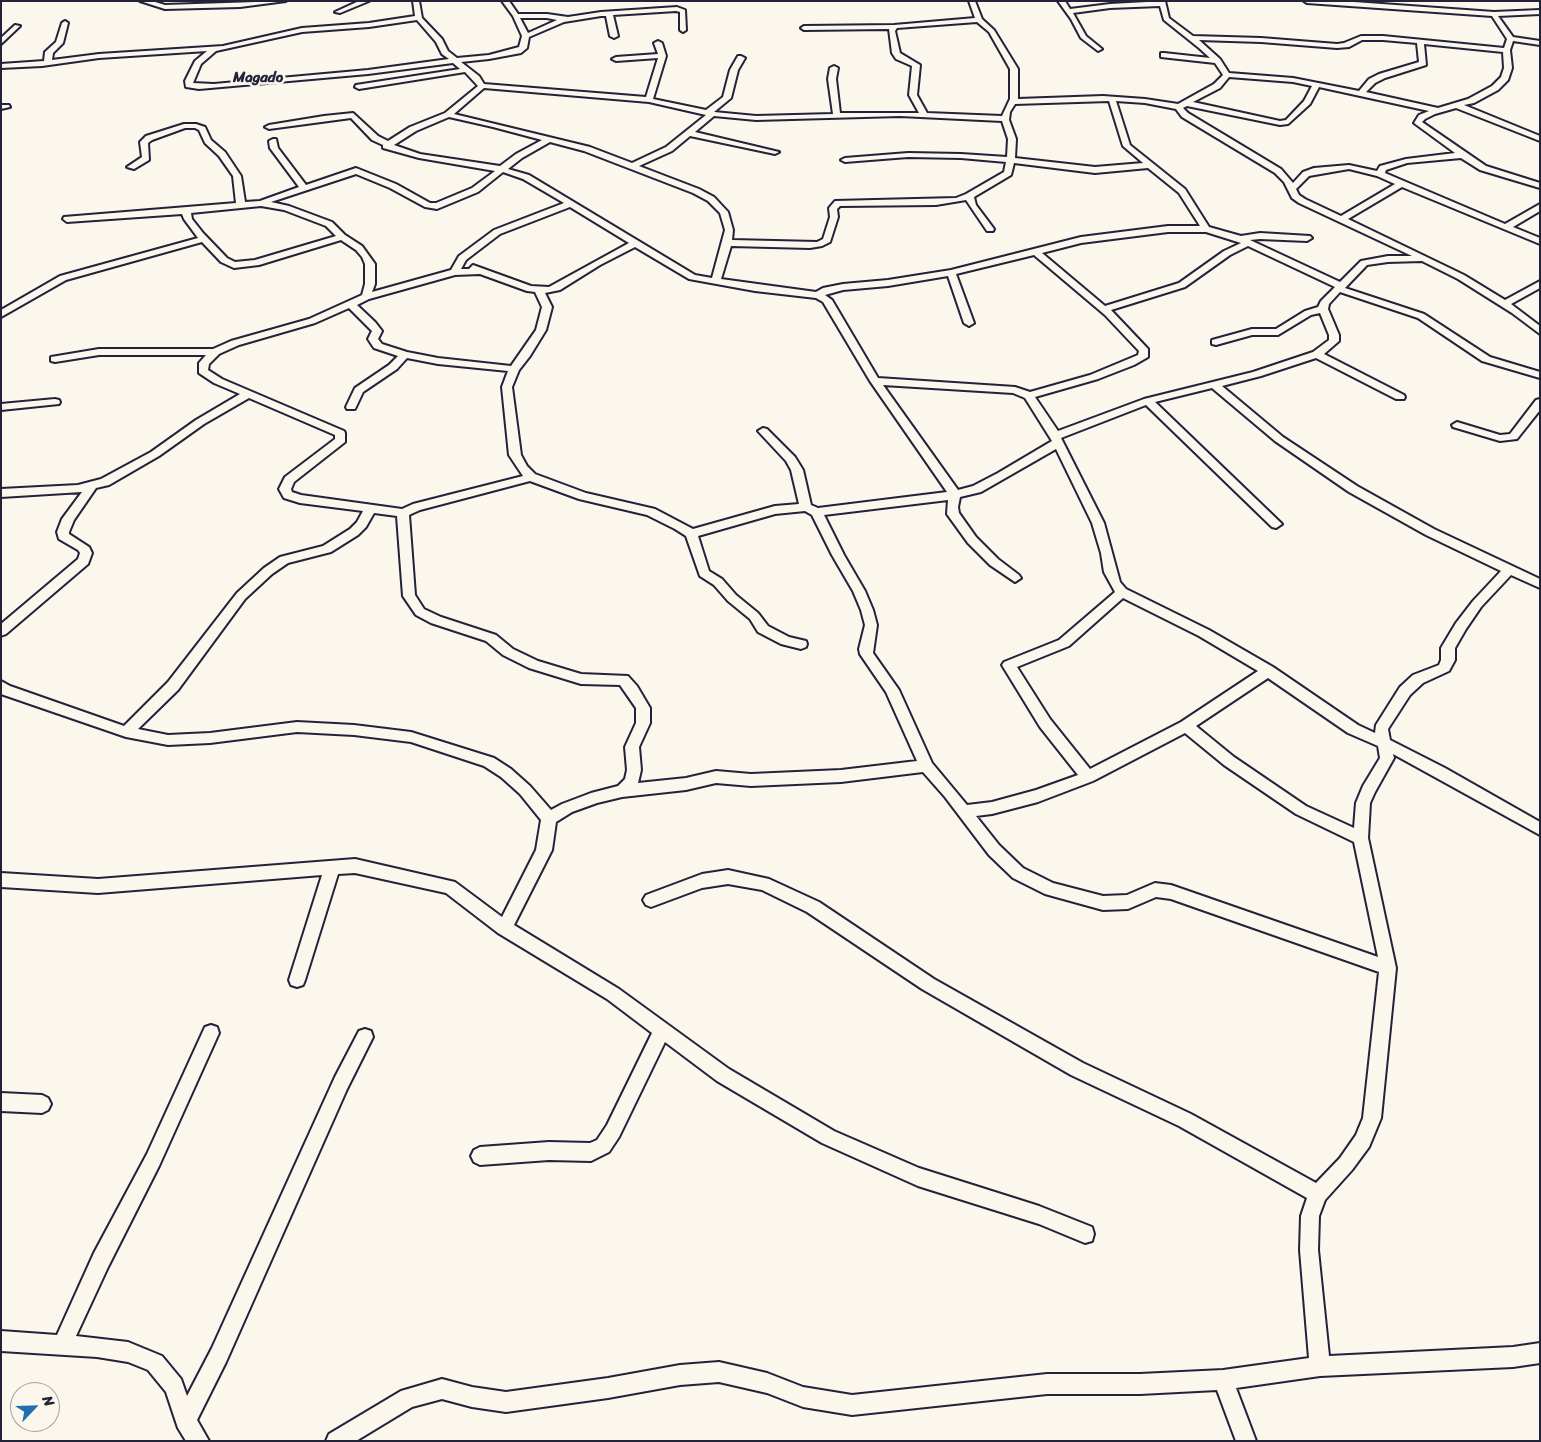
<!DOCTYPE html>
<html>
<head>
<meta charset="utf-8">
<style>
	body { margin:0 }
	#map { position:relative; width:1541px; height:1442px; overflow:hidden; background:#fbf7ec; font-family:Sriracha,sans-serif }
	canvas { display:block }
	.frame { position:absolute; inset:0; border:2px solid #22223b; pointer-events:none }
	.north { position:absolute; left:10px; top:1382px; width:50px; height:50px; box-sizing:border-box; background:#fbf7ec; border:1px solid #a4a2a5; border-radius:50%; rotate:66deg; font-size:14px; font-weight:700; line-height:20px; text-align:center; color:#22223b }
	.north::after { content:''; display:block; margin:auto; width:18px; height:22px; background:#1f6fb2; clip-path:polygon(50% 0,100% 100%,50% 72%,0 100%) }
</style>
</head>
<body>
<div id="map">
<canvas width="1541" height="1442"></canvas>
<div class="frame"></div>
<div class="north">N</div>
</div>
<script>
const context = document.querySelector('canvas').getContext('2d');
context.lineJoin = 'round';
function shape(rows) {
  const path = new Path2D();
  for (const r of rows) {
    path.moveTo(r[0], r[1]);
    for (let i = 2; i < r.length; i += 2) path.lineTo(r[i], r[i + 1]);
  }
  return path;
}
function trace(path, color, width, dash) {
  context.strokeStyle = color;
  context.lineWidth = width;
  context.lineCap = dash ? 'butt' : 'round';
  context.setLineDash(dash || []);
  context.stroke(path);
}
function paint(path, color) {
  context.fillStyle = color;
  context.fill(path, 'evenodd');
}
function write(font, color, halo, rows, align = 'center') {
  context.font = font + ' Sriracha,sans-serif';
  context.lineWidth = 5;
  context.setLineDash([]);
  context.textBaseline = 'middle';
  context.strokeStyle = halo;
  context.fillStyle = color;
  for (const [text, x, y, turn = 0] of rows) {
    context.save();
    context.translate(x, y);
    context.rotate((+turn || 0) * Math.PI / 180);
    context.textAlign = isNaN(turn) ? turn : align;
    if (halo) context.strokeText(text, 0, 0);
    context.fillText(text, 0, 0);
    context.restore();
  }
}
const minor = shape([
	[140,1,152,1,165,5,286,1,240,7,165,9,140,1],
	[359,1,369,1,340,13,335,12,359,1],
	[413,1,419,1,422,18,442,39,448,51,457,58,489,55,519,47,522,36,513,16,502,1,509,1,518,14,547,14,568,17,601,12,677,7,685,10,686,30,683,32,680,30,680,12,676,11,613,15,618,36,614,38,610,36,606,16,601,16,564,22,529,37,527,48,521,53,489,59,461,62,479,76,484,84,646,97,658,58,616,61,612,59,616,57,658,54,654,43,658,41,662,43,666,56,653,99,706,110,723,97,730,70,738,56,741,56,745,58,738,70,731,98,714,112,756,116,833,114,828,79,830,68,834,66,838,68,836,79,840,113,919,113,909,95,912,66,896,59,892,53,889,29,804,30,801,28,804,26,894,25,975,18,969,1,975,1,982,19,994,30,1018,69,1018,99,1103,96,1145,99,1178,104,1214,84,1223,75,1215,63,1161,57,1161,53,1164,53,1210,58,1199,48,1164,20,1160,6,1110,8,1073,13,1086,36,1102,49,1098,51,1081,38,1071,19,1058,1,1065,1,1070,9,1110,4,1165,1,1169,18,1193,36,1261,38,1337,44,1344,43,1361,36,1383,36,1504,48,1507,39,1492,16,1307,3,1304,1,1340,1,1494,12,1540,10,1540,14,1498,16,1513,37,1540,41,1540,45,1513,41,1510,50,1512,68,1508,80,1498,90,1474,103,1464,105,1540,136,1540,141,1456,108,1435,114,1425,119,1422,122,1486,166,1540,183,1540,188,1480,170,1461,158,1407,163,1386,170,1385,173,1505,224,1540,204,1540,211,1513,227,1540,238,1540,244,1402,187,1348,219,1464,275,1505,300,1540,281,1540,288,1511,304,1540,326,1540,334,1512,313,1458,279,1422,261,1388,262,1367,265,1345,288,1424,314,1490,357,1540,372,1540,378,1482,361,1418,318,1340,292,1329,304,1328,309,1339,335,1339,341,1324,354,1404,395,1405,397,1404,399,1396,399,1316,358,1261,376,1222,386,1283,437,1357,486,1434,529,1540,579,1540,588,1511,575,1481,607,1466,629,1455,648,1455,660,1449,671,1423,683,1410,695,1388,729,1390,740,1445,768,1540,822,1540,835,1393,754,1394,758,1375,792,1370,803,1368,838,1396,968,1381,1118,1369,1147,1352,1170,1325,1200,1319,1216,1318,1250,1329,1356,1513,1347,1540,1343,1540,1363,1513,1367,1320,1376,1236,1388,1256,1441,1236,1441,1217,1390,1140,1394,1047,1394,852,1415,803,1407,767,1393,719,1382,680,1385,608,1398,506,1412,472,1407,442,1399,412,1407,356,1441,326,1441,329,1434,401,1391,442,1379,472,1387,506,1392,608,1378,680,1365,719,1362,767,1373,803,1387,852,1395,1047,1374,1140,1374,1223,1370,1309,1358,1300,1250,1301,1216,1307,1198,1179,1126,1071,1075,922,989,807,912,762,890,728,884,702,888,651,907,646,905,643,900,646,895,702,874,728,870,769,879,819,902,934,979,1083,1063,1191,1114,1316,1183,1340,1158,1356,1135,1363,1118,1379,972,1171,899,1156,897,1128,909,1103,910,1045,894,1013,878,989,855,945,797,923,772,841,782,751,786,716,783,686,790,622,797,597,803,572,812,556,822,552,850,514,925,619,989,729,1069,834,1131,919,1168,1039,1206,1092,1227,1094,1234,1092,1241,1085,1243,1039,1224,918,1186,822,1143,717,1081,665,1042,619,1137,609,1152,591,1161,549,1160,480,1165,474,1162,471,1156,474,1150,480,1147,549,1142,590,1143,597,1140,607,1125,652,1033,607,999,498,933,446,893,355,873,338,874,305,980,303,985,297,987,291,985,289,980,322,875,98,893,1,887,1,873,98,879,355,859,455,882,502,917,536,850,541,820,520,794,501,777,484,766,411,742,354,735,297,732,210,743,168,745,126,737,1,694,1,681,10,686,124,726,168,682,237,593,264,568,280,557,323,546,350,529,357,522,363,511,300,503,284,498,279,489,285,477,335,439,335,435,249,398,204,424,159,456,109,485,96,488,74,520,69,532,69,534,89,547,92,553,88,564,6,634,1,636,1,624,78,559,80,553,78,550,59,539,57,532,62,519,82,492,1,497,1,489,78,485,101,479,151,452,196,420,240,394,214,383,199,373,199,363,206,355,99,355,55,362,51,361,51,357,99,349,213,349,231,341,309,319,362,295,365,284,365,264,362,257,356,250,341,240,259,265,234,268,221,262,202,242,66,280,1,317,1,310,60,276,198,238,184,219,182,214,67,222,63,219,64,217,236,203,233,176,219,156,205,143,199,130,195,128,185,128,152,140,148,143,149,160,134,169,127,167,142,157,140,142,146,136,184,124,196,124,205,127,211,140,225,152,241,176,245,202,260,201,299,187,270,148,269,141,273,139,276,139,278,148,306,185,356,168,396,184,430,203,436,203,472,188,495,171,419,158,383,148,383,145,372,140,351,118,269,129,265,127,269,125,324,116,353,113,378,136,388,141,410,127,445,113,478,86,465,72,359,89,355,87,356,85,460,69,453,63,368,74,199,89,186,87,185,81,195,61,207,51,99,58,42,66,1,68,1,64,44,61,45,52,56,42,62,23,65,21,68,23,63,43,53,53,52,60,99,54,223,46,302,28,369,23,415,16,413,1],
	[520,18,547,18,557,20,528,33,520,18],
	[417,20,436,42,442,54,449,59,368,70,214,84,193,83,201,64,216,51,302,32,369,27,417,20],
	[977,22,989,32,1010,69,1010,99,1002,116,927,113,917,95,920,65,900,53,895,31,897,28,977,22],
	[1199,40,1261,42,1337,48,1349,47,1362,40,1383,40,1417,43,1419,62,1379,74,1369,79,1359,91,1293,78,1229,73,1220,59,1199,40],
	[1424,44,1503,52,1504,68,1501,77,1492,86,1468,99,1438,108,1366,92,1375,83,1385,78,1426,65,1424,44],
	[1229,77,1293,82,1312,86,1304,101,1286,120,1280,121,1193,102,1220,88,1229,77],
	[1319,87,1429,111,1419,115,1414,123,1455,153,1406,159,1380,166,1377,171,1349,165,1314,168,1303,172,1293,183,1281,169,1188,113,1183,108,1187,106,1280,125,1288,124,1310,104,1319,87],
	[484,88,649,102,706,115,666,147,632,163,590,147,454,114,484,88],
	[1109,101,1123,146,1143,163,1095,167,1015,158,1016,139,1009,120,1010,112,1015,104,1109,101],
	[1116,101,1145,103,1176,109,1182,117,1275,173,1284,182,1292,198,1299,203,1412,256,1388,256,1361,261,1340,282,1250,240,1260,239,1307,241,1312,238,1310,236,1260,233,1241,236,1209,227,1185,189,1130,145,1116,101],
	[714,116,756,120,900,116,1002,121,1008,139,1007,157,961,154,908,153,845,158,841,160,845,162,908,157,961,158,1006,162,1004,172,966,194,956,198,835,201,829,208,830,217,823,239,817,242,732,240,733,230,728,212,714,197,699,189,639,166,672,151,690,136,775,154,779,152,695,132,714,116],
	[449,117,493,127,542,140,516,154,500,166,420,154,394,145,416,131,449,117],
	[550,142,584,151,693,193,708,201,720,213,725,230,712,278,695,275,529,175,508,169,522,158,550,142],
	[1014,163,1095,173,1148,168,1179,193,1200,226,1168,226,1081,237,951,270,888,280,843,284,823,288,816,292,721,279,731,246,810,248,822,246,830,242,838,217,837,209,840,206,936,205,966,200,987,231,993,231,994,229,976,205,974,197,1011,175,1014,163],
	[1349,169,1377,176,1395,184,1341,216,1305,199,1299,195,1296,189,1309,176,1349,169],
	[503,172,523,179,564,203,494,230,459,256,451,270,372,292,375,284,375,264,362,246,345,235,332,222,289,206,271,202,356,174,390,188,425,207,437,209,478,192,503,172],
	[261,206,284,210,326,226,336,236,255,260,235,262,227,258,203,233,192,219,191,213,261,206],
	[570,207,629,243,549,287,531,286,473,265,469,269,461,269,466,260,500,234,570,207],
	[1168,232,1206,232,1241,243,1224,251,1179,283,1105,306,1042,253,1081,243,1168,232],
	[1248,246,1335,287,1321,301,1318,307,1305,311,1276,329,1252,329,1212,340,1212,344,1216,345,1252,335,1278,335,1311,315,1320,313,1329,335,1329,340,1313,352,1253,372,1144,399,1058,431,1035,397,1098,379,1134,365,1148,357,1148,349,1111,310,1185,287,1230,255,1248,246],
	[635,247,689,279,755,291,816,298,823,302,870,381,947,492,818,508,811,505,803,470,795,457,767,429,763,428,758,431,786,461,791,470,799,504,775,506,693,529,655,509,586,493,535,474,527,466,521,455,512,387,519,370,530,356,546,330,552,307,545,293,560,290,600,265,635,247],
	[1034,255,1105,315,1139,351,1138,355,1090,375,1030,392,1015,387,878,378,832,300,825,295,843,290,888,286,948,276,964,323,969,326,974,323,956,274,1034,255],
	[480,274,527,291,535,292,542,307,536,330,511,366,438,358,407,352,382,344,378,339,382,331,375,322,357,305,369,299,455,275,480,274],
	[349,308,372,331,368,339,374,348,398,356,389,365,355,388,346,407,347,409,355,409,363,392,397,369,407,358,438,364,508,371,502,387,509,455,523,476,413,504,402,509,301,495,292,492,291,489,294,482,345,442,345,433,344,431,222,379,208,370,209,364,219,354,239,345,315,323,349,308],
	[883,385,1013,393,1025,398,1052,441,998,473,973,486,958,490,883,385],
	[1212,388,1275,441,1349,492,1426,535,1501,571,1473,601,1456,623,1441,648,1441,660,1439,665,1413,675,1400,687,1376,725,1375,733,1358,725,1273,667,1209,630,1126,589,1120,582,1104,523,1061,438,1146,405,1272,527,1276,528,1282,524,1155,402,1212,388],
	[1056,449,1092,523,1101,553,1104,572,1115,592,1059,640,1004,662,1002,665,1040,727,1078,775,1036,790,992,802,967,805,932,763,899,690,873,653,877,625,873,610,865,591,844,555,824,515,948,500,947,514,968,543,990,565,1015,582,1021,578,1019,575,998,559,976,537,959,513,958,507,960,497,981,492,1056,449],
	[530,481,579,499,647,515,675,529,686,536,700,576,714,585,728,601,750,619,758,632,781,644,801,649,806,647,807,644,806,641,789,637,768,626,758,613,736,595,722,579,709,571,698,536,775,514,805,511,812,515,832,555,853,591,861,610,865,625,859,649,860,654,886,692,917,761,841,770,751,774,716,771,686,778,638,783,641,770,639,747,650,723,650,708,637,686,628,676,581,674,538,661,513,649,496,635,441,617,424,609,415,595,409,515,420,510,530,481],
	[374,513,397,516,403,596,416,615,431,623,486,641,503,655,529,668,581,684,620,685,636,708,636,723,625,747,627,770,625,779,618,786,591,793,562,804,551,810,530,786,511,769,494,758,411,732,354,725,297,722,210,733,168,735,138,729,178,690,245,599,272,574,288,563,331,552,358,535,366,527,374,513],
	[1123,598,1199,636,1258,671,1181,722,1090,769,1050,719,1017,667,1069,646,1123,598],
	[1268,678,1348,733,1378,746,1380,758,1363,786,1356,803,1354,828,1306,806,1234,757,1196,726,1268,678],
	[1185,733,1224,765,1296,814,1354,842,1378,957,1171,885,1155,883,1127,895,1103,896,1053,883,1023,868,999,845,976,816,992,814,1038,802,1093,781,1185,733],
	[15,25,20,26,1,44,1,38,15,25],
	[1,105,9,105,10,107,1,109,1,105],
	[55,399,59,400,60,402,59,404,1,410,1,404,55,399],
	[1540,399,1540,410,1517,439,1500,441,1453,427,1452,425,1457,422,1500,435,1510,434,1536,400,1540,399],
	[211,1025,217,1027,219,1033,159,1166,108,1267,76,1336,128,1342,162,1356,181,1379,187,1396,212,1348,335,1077,359,1031,365,1029,371,1031,373,1037,347,1089,226,1362,197,1420,209,1441,186,1441,178,1428,166,1392,148,1370,128,1362,97,1357,1,1351,1,1331,57,1335,94,1253,147,1154,205,1027,211,1025],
	[1,1093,42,1095,48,1098,51,1104,48,1110,42,1113,1,1111,1,1093]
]);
const farQuarternames = [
	["Magado",258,78]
];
trace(minor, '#22223b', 4);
paint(minor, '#fbf7ec');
write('bold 15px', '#22223b', '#fbf7ec', farQuarternames);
</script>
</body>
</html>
